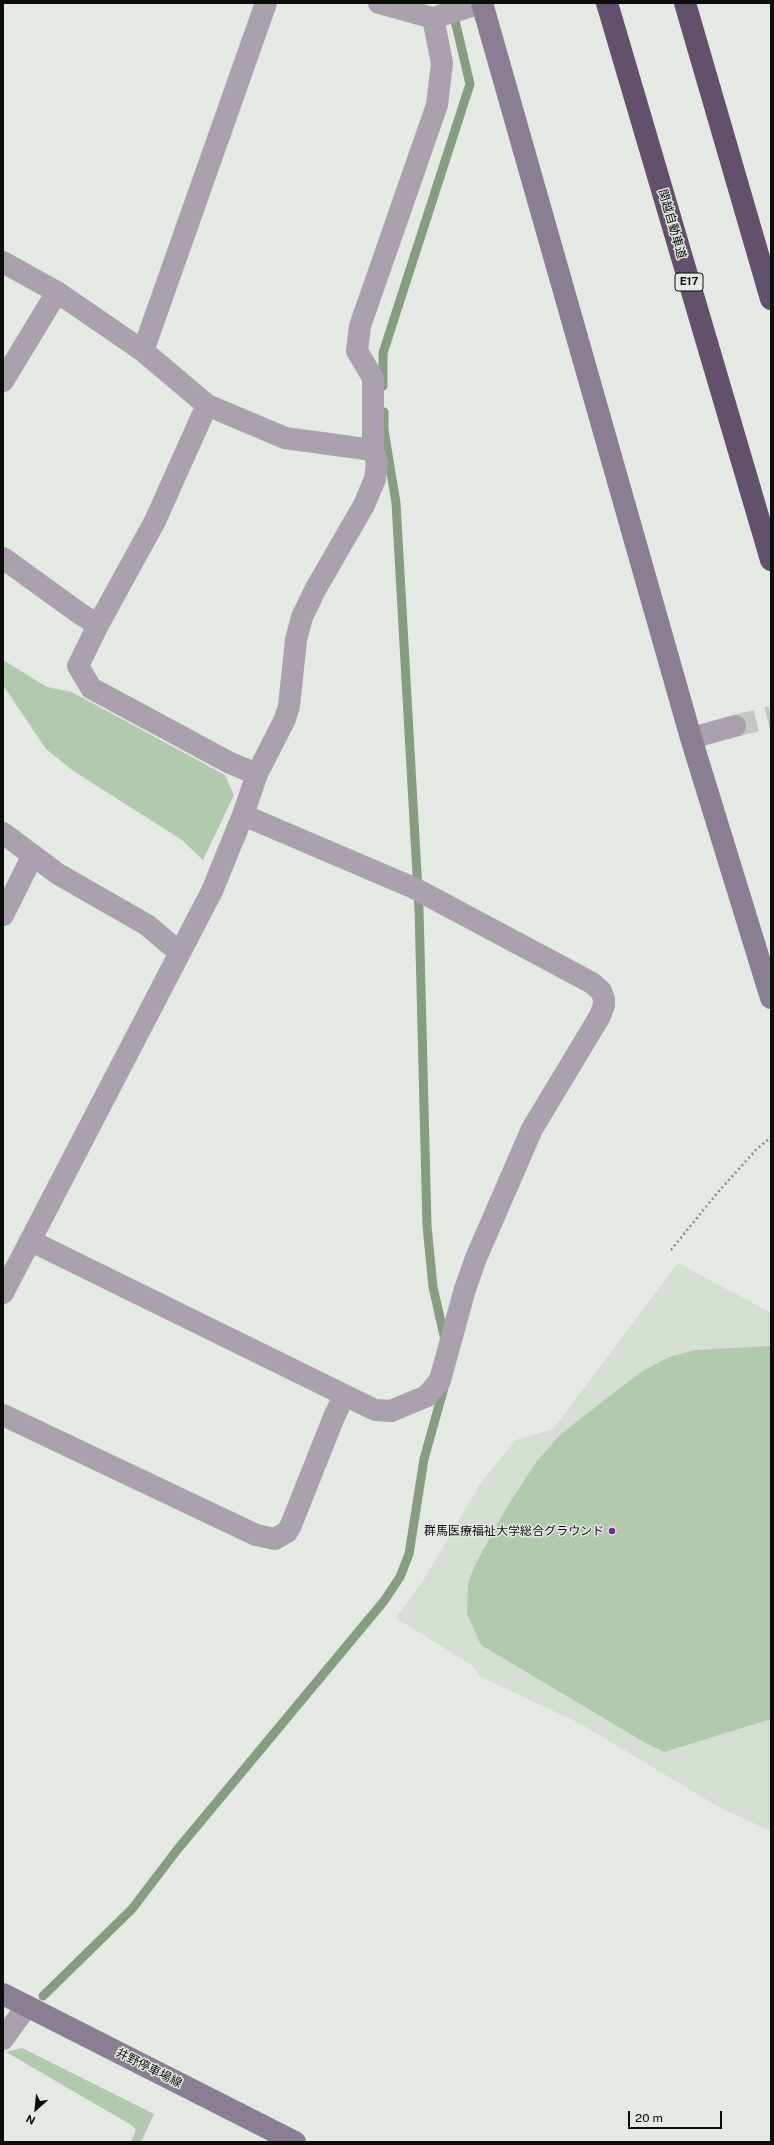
<!DOCTYPE html>
<html>
<head>
<meta charset="utf-8">
<style>
	body { margin:0 }
	#map { position:relative; width:774px; height:2145px; overflow:hidden; background:#e4e9e3; font-family:"Public Sans",sans-serif }
	canvas { display:block }
	.frame { position:absolute; inset:0; border:4px solid #0c0d0b; pointer-events:none }
	.north { position:absolute; left:16px; top:2089px; width:40px; height:40px; -webkit-text-stroke:3px #e4e9e3; paint-order:stroke; rotate:207deg; font-size:11px; font-weight:700; line-height:16px; text-align:center; color:#0c0d0b }
	.north::after { content:''; display:block; margin:auto; width:14px; height:18px; background:#0c0d0b; clip-path:polygon(50% 0,100% 100%,50% 72%,0 100%) }
	.scale { position:absolute; left:628px; top:2111px; width:94px; height:18px; box-sizing:border-box; border:2px solid #0c0d0b; border-top:0; padding-left:5px; font-size:12px; line-height:14px; white-space:nowrap; color:#0c0d0b; -webkit-text-stroke:3px #e4e9e3; paint-order:stroke }
</style>
</head>
<body>
<div id="map">
<canvas width="774" height="2145"></canvas>
<div class="frame"></div>
<div class="north">N</div>
<div class="scale">20 m</div>
</div>
<script>
const context = document.querySelector('canvas').getContext('2d');
context.lineJoin = 'round';
function paint(path, color) {
  context.fillStyle = color;
  context.fill(path, 'evenodd');
}
function shape(rows) {
  const path = new Path2D();
  for (const r of rows) {
    path.moveTo(r[0], r[1]);
    for (let i = 2; i < r.length; i += 2) path.lineTo(r[i], r[i + 1]);
  }
  return path;
}
function trace(path, color, width, dash) {
  context.strokeStyle = color;
  context.lineWidth = width;
  context.lineCap = dash ? 'butt' : 'round';
  context.setLineDash(dash || []);
  context.stroke(path);
}
function write(font, color, halo, rows, align = 'center') {
  context.font = font + ' "Public Sans","Noto Sans JP",sans-serif';
  context.lineWidth = 3;
  context.setLineDash([]);
  context.textBaseline = 'middle';
  context.strokeStyle = halo;
  context.fillStyle = color;
  for (const [text, x, y, turn = 0] of rows) {
    context.save();
    context.translate(x, y);
    context.rotate((+turn || 0) * Math.PI / 180);
    context.textAlign = isNaN(turn) ? turn : align;
    if (halo) context.strokeText(text, 0, 0);
    context.fillText(text, 0, 0);
    context.restore();
  }
}
const built = shape([
	[678,1263,771,1313,771,1831,722,1809,579,1723,481,1677,473,1666,396,1618,423,1581,482,1481,516,1440,553,1429]
]);
const green = shape([
	[3,660,47,687,72,692,225,775,234,795,203,860,182,840,72,770,46,749,3,685],
	[771,1346,771,1719,664,1752,644,1742,481,1645,467,1614,468,1583,475,1565,507,1507,537,1461,561,1434,611,1395,641,1372,669,1357,696,1350],
	[22,2048,154,2114,141,2142,131,2142,136,2130,133,2126,6,2052]
]);
const stream = shape([
	[383,386,383,353,470,84,453,12],
	[384,412,384,430,396,503,419,909,427,1226,433,1287,445,1340],
	[43,1996,132,1909,177,1850,384,1601,400,1577,409,1554,424,1459,445,1384]
]);
const streetTunnel = shape([
	[735,726,771,717]
]);
const path = shape([
	[671,1250,718,1192,756,1150,771,1137]
]);
const street = shape([
	[379,3,433,18,481,3],
	[3,262,57,292],
	[143,351,266,3],
	[3,381,57,292,143,351,207,405,285,438,373,450],
	[207,405,155,521,98,625,78,666,91,688,230,763,257,774],
	[3,558,79,613,98,625],
	[691,738,735,726],
	[3,833,58,874,147,925,179,952],
	[3,915,33,855],
	[31,1241,375,1410,391,1411,427,1396,440,1380,465,1289,476,1258,532,1129,600,1016,604,1005,604,999,601,991,592,983,414,888,243,815],
	[3,1293,212,891,243,815,257,774,285,719,289,706,296,640,302,617,315,590,364,505,375,479,377,462,373,450,373,378,357,351,360,326,437,105,442,63,433,18],
	[3,1415,256,1535,275,1539,287,1532,291,1525,334,1417,344,1396],
	[3,2039,27,2006]
]);
const secondary = shape([
	[482,3,691,738,771,998],
	[3,1994,295,2142]
]);
const highway = shape([
	[607,3,771,560],
	[685,3,771,299]
]);
const markers = [
	[612,1531,4,"#7c2c9d"]
];
const shields = [
	[689,282,28]
];
const shieldNames = [
	["E17",689,282]
];
const streetNames = [
	["関越自動車道",672,224,74],
	["井野停車場線",149,2068,27]
];
const poiNames = [
	["群馬医療福祉大学総合グラウンド",604,1531]
];
paint(built, '#d4ded2');
paint(green, '#b1c9ad');
trace(stream, '#859e80', 9);
trace(streetTunnel, '#c4c8c3', 22, [22, 11]);
trace(path, '#8b8f8a', 2.5, [2, 3]);
trace(street, '#aaa0ae', 22);
trace(secondary, '#8b7e92', 22);
trace(highway, '#63506c', 22);
for (const [x, y, r, color] of markers) {
  const dot = new Path2D();
  dot.arc(x, y, r, 0, 2 * Math.PI);
  context.fillStyle = color;
  context.fill(dot);
  trace(dot, '#e4e9e3', 1.5);
}
for (const [x, y, w] of shields) {
  const box = new Path2D();
  box.roundRect(x - w / 2, y - 9, w, 18, 3);
  context.fillStyle = '#e4e9e3';
  context.fill(box);
  trace(box, '#0c0d0b', 1);
}
write('bold 11px', '#0c0d0b', null, shieldNames);
write('12px', '#0c0d0b', '#e4e9e3', streetNames);
write('12px', '#0c0d0b', '#e4e9e3', poiNames, 'right');
</script>
</body>
</html>
